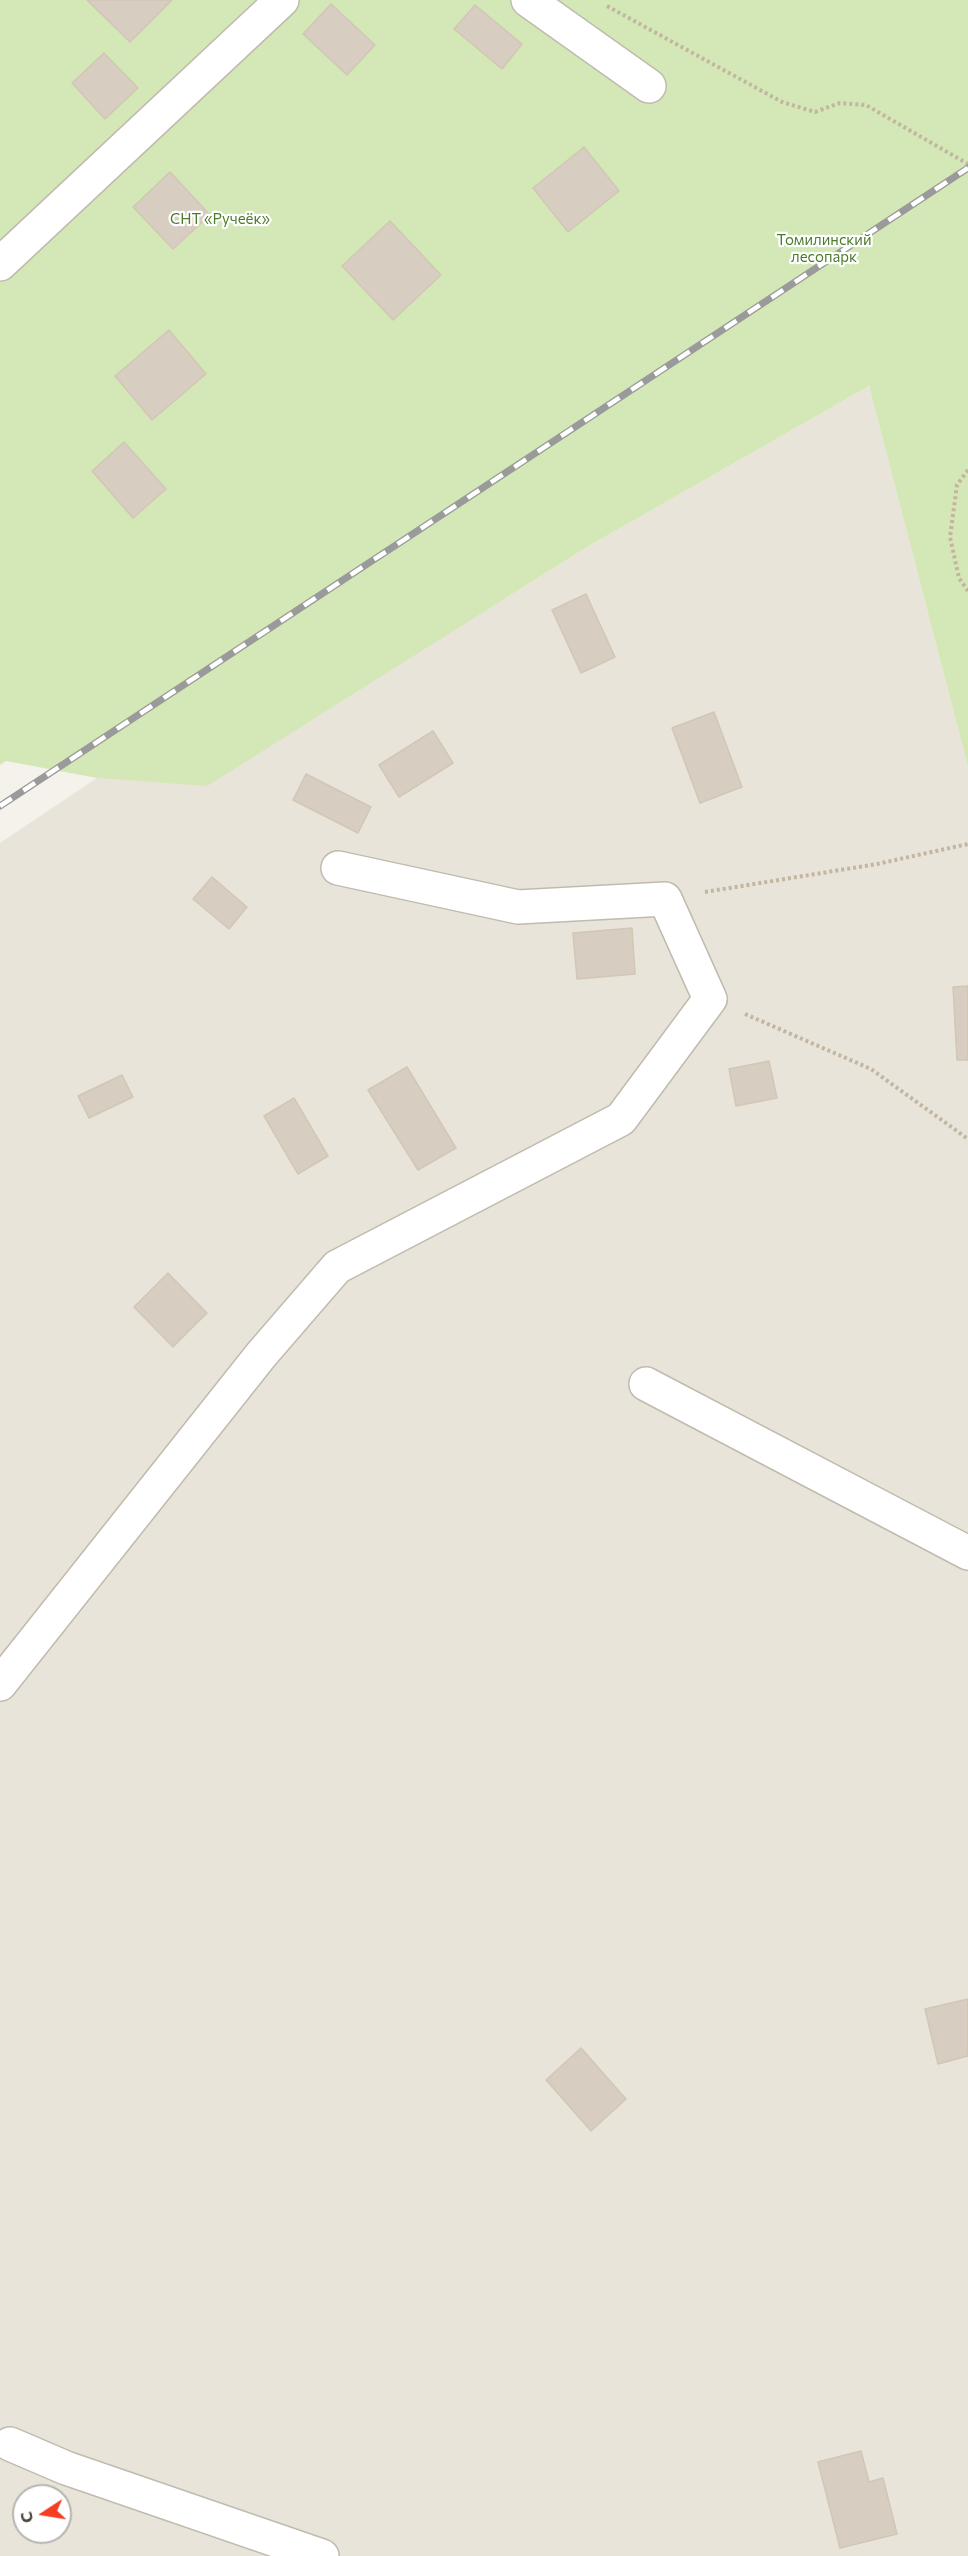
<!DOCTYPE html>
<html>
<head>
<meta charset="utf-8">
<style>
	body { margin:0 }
	#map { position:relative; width:968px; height:2556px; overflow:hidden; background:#f5f2ec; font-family:Commissioner,sans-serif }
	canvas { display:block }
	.north { position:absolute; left:12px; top:2484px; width:60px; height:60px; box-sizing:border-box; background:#fff; border:2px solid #b7b4b0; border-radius:50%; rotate:258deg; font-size:16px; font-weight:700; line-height:24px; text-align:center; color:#4a4339 }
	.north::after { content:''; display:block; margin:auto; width:21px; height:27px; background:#f53d23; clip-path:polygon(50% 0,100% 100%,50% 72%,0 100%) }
</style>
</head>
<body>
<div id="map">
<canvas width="968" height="2556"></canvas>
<div class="north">С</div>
</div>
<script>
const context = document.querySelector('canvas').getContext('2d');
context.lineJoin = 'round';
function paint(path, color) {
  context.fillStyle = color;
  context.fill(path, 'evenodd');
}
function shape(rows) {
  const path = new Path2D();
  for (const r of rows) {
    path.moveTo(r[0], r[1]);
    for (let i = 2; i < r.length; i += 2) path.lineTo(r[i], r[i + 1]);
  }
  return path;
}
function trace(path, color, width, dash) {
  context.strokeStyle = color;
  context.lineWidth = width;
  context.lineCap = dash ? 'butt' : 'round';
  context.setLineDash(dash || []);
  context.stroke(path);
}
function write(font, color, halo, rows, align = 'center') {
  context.font = font + ' Commissioner,sans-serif';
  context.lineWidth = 4.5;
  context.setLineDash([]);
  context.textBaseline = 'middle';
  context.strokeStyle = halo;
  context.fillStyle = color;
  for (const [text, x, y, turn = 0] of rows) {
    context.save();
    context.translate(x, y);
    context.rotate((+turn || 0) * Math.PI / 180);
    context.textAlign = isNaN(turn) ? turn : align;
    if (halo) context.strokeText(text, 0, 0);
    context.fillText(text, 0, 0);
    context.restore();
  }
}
const residential = shape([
	[869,386,968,767,968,2556,0,2556,0,843,97,778,207,785,587,547],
	[24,2496,60,2496,60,2532,24,2532]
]);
const green = shape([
	[0,0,968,0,968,767,869,386,587,547,207,786,97,778,6,761,0,765]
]);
const building = shape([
	[87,0,172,0,130,42,87,0],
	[331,4,375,45,347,75,303,34,331,4],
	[475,5,522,44,502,69,454,29,475,5],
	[104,53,138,88,105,119,72,83,104,53],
	[584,147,619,191,568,232,533,188,584,147],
	[170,172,210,215,173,249,133,207,170,172],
	[390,221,441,275,393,320,342,266,390,221],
	[169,330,206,374,152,420,115,376,169,330],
	[124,442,166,489,133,518,92,471,124,442],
	[586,594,615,657,581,673,552,610,586,594],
	[714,712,742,787,700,803,672,728,714,712],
	[433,731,453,763,399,797,379,765,433,731],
	[306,774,371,807,358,833,293,800,306,774],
	[212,877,247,907,229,929,193,899,212,877],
	[632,928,635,974,577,979,573,933,632,928],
	[968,986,968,1060,957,1060,953,987,968,986],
	[769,1061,777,1098,736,1106,729,1069,769,1061],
	[407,1067,456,1148,418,1170,368,1090,407,1067],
	[122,1075,133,1097,89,1118,78,1096,122,1075],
	[294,1098,328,1156,298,1174,264,1116,294,1098],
	[168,1273,207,1313,173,1347,134,1307,168,1273],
	[968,1999,968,2056,938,2064,925,2009,968,1999],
	[581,2048,626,2099,591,2131,546,2080,581,2048],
	[861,2451,869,2482,883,2478,897,2534,840,2548,818,2462,861,2451]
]);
const path = shape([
	[607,6,782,102,815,112,840,103,866,105,968,164],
	[968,470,957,485,950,537,959,578,968,591],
	[705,892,877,864,968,844],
	[745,1014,871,1069,968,1139]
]);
const minor = shape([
	[528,0,649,86],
	[0,264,282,0],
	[646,1384,968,1553],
	[0,1684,261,1355,337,1267,621,1119,710,999,665,899,518,907,338,868],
	[10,2444,66,2468,322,2556]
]);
const rail = shape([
	[0,806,968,168]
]);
const parkNames = [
	["СНТ «Ручеёк»",220,219],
	["Томилинский",824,240],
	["лесопарк",824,257]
];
paint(residential, '#e9e4da');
paint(green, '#d3e8b6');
paint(building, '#d7cec1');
trace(building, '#d2c6b4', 1.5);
trace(minor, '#c1baae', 36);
trace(path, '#c3b5a0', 4, [3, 3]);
trace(minor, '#fff', 33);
trace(rail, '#9a9a9a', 7);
trace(rail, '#fff', 4.5, [14]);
write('15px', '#4d7c2c', '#fff', parkNames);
</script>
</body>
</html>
